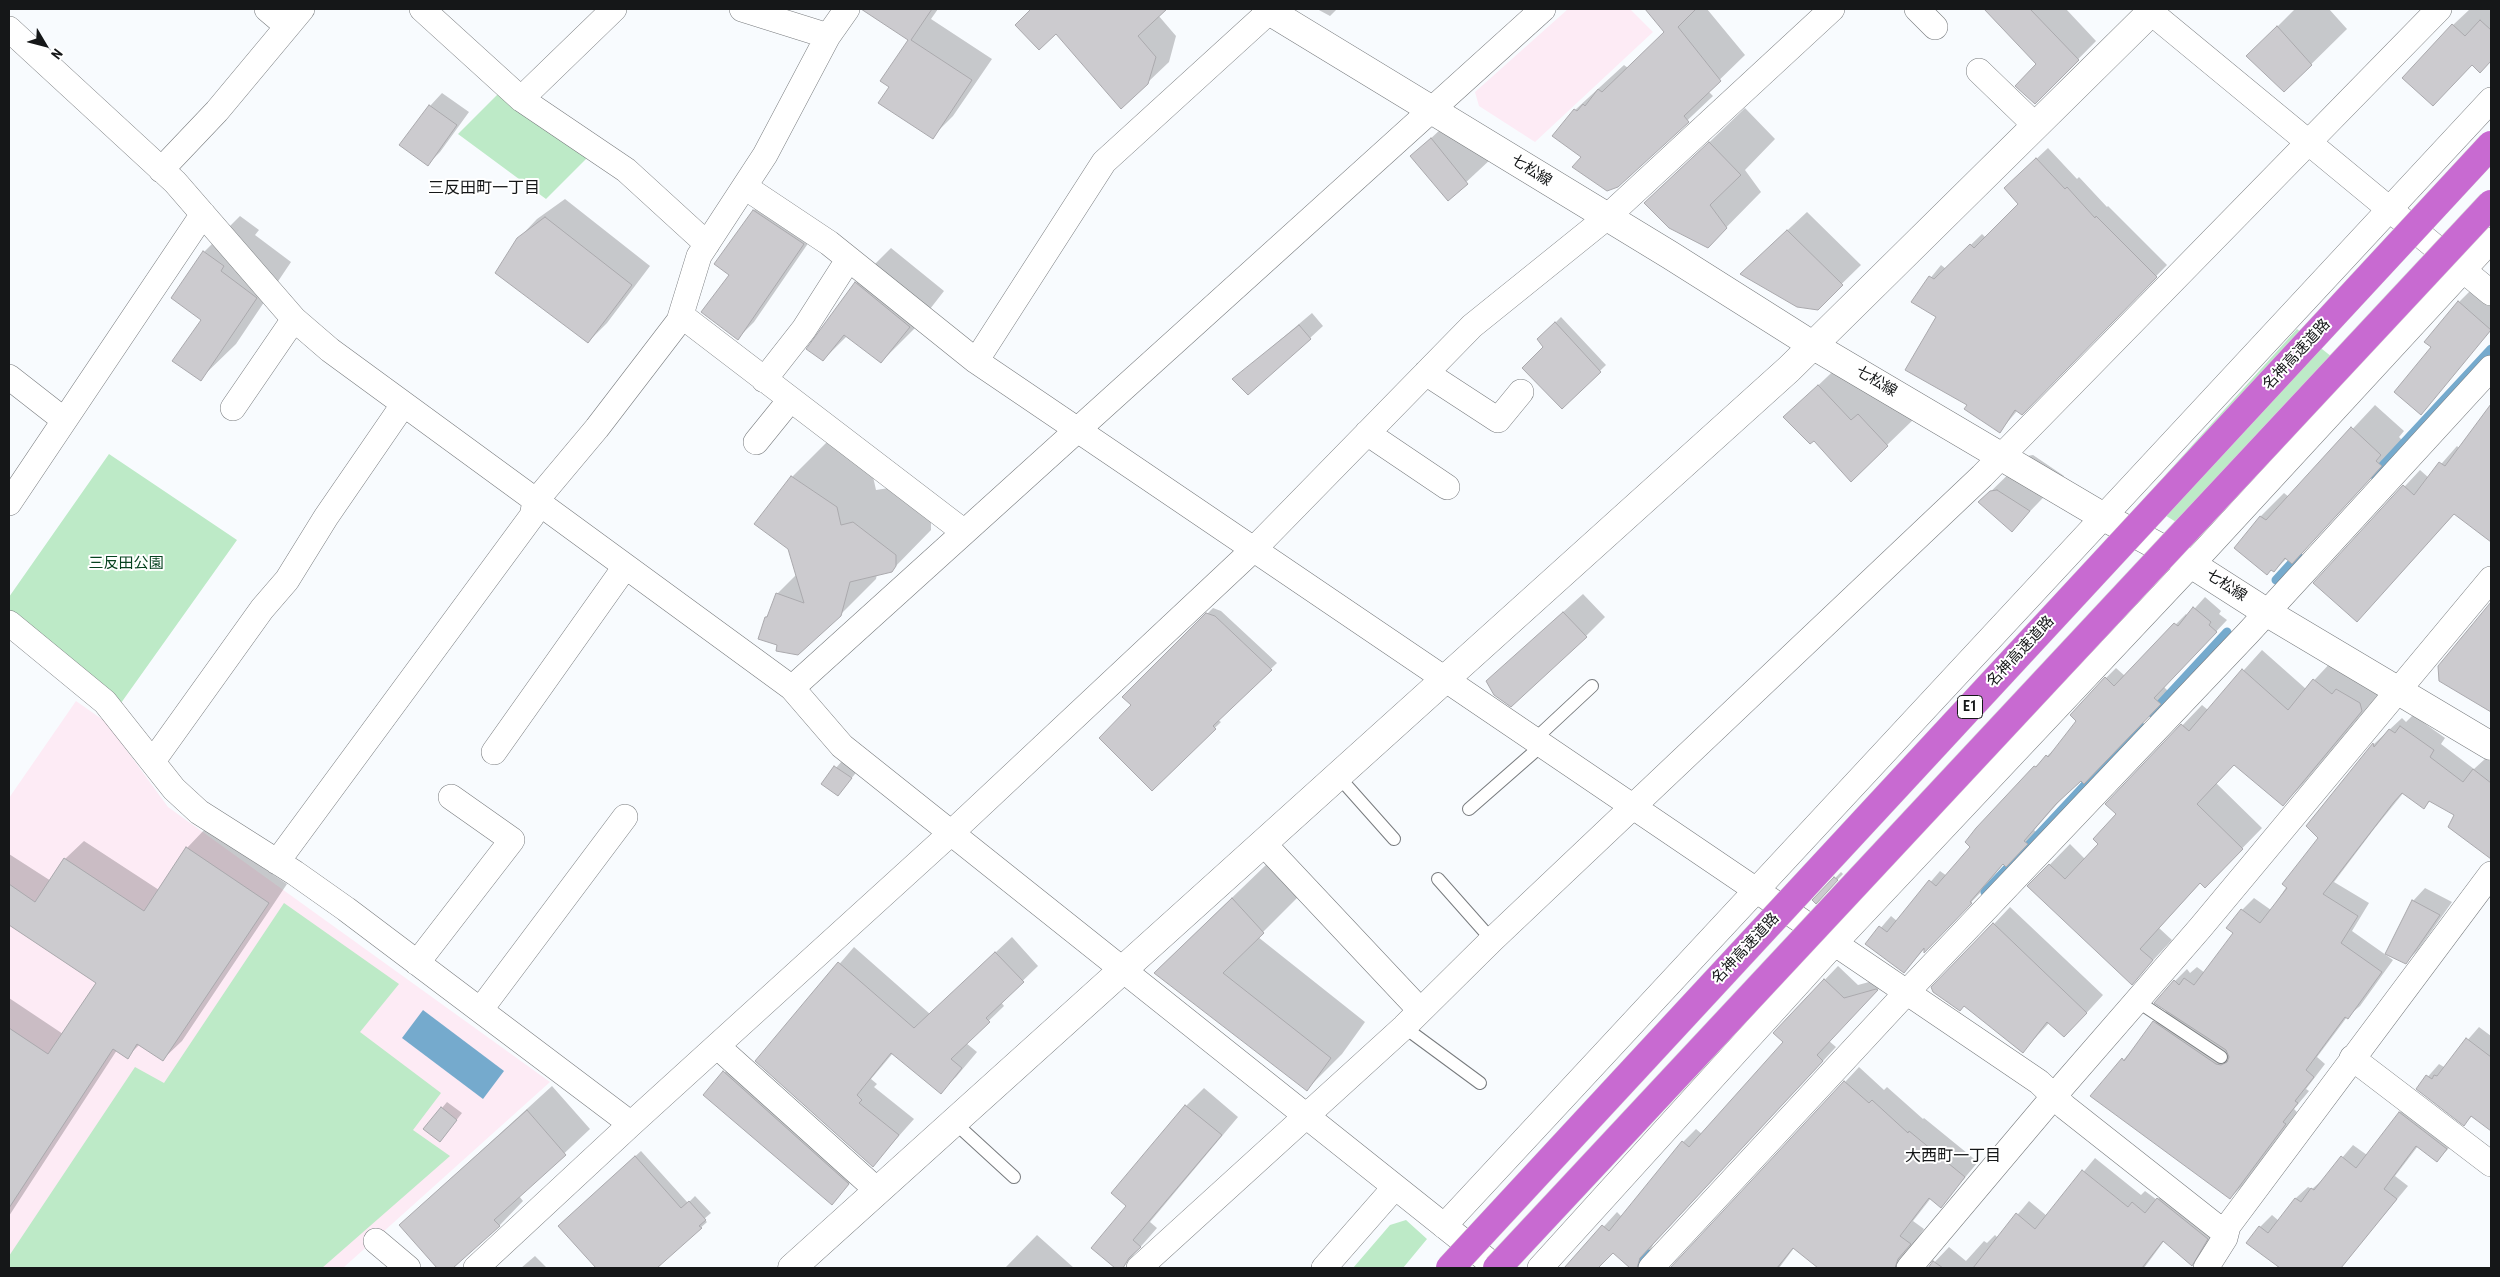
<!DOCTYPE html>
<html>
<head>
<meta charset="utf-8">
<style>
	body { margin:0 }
	#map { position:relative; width:2500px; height:1277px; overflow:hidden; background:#f8fbfe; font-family:"Roboto Condensed",sans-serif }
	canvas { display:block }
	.frame { position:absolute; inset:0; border:10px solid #151718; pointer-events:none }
	.north { position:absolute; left:20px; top:20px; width:50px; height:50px; -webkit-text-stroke:4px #fff; paint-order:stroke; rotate:127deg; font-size:14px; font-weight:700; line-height:20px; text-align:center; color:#151718 }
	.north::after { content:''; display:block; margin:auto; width:18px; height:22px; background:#151718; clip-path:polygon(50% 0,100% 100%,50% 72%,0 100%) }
</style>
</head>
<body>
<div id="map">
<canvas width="2500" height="1277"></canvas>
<div class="frame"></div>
<div class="north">N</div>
</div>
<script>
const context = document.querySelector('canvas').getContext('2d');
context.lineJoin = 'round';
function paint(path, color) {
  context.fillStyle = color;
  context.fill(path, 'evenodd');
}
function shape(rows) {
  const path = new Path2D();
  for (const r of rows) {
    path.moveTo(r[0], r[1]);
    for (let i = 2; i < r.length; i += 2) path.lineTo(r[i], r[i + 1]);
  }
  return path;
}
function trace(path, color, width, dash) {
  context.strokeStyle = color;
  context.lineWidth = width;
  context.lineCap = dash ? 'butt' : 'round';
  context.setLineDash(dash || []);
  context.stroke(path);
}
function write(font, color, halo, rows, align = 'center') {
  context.font = font + ' "Roboto Condensed","Noto Sans JP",sans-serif';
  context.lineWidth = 4;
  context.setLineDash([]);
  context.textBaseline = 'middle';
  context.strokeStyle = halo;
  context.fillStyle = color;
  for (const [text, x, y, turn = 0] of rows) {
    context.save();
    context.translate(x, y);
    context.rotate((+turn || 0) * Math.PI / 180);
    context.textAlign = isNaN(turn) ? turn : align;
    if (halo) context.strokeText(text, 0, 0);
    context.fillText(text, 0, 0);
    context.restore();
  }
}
const education = shape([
	[1568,9,1630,9,1653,32,1535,142,1479,106,1475,92],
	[76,701,106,722,168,807,550,1082,343,1268,9,1268,9,798]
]);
const green = shape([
	[498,94,588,157,546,199,458,134],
	[2297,329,2352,373,2202,538,2142,501],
	[109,454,237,540,121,703,9,610,9,597],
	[284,903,399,984,360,1032,441,1093,413,1130,450,1156,322,1268,9,1268,9,1256,135,1067,164,1083],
	[1406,1220,1427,1239,1403,1268,1353,1268,1390,1225]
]);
const water = shape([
	[423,1010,504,1071,483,1099,402,1038]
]);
const shadow = shape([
	[887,9,938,9,931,19,992,59,953,116,932,137,890,86,909,40,879,20],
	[1033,9,1165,9,1158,15,1176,36,1169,62,1147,83,1056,33,1016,25],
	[1317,9,1337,9,1330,16],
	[1646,9,1707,9,1745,55,1708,91,1713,96,1618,186,1582,157,1575,110,1624,65,1628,68,1665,32],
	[1986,9,2066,9,2096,41,2035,103,2038,64],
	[2295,9,2329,9,2347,29,2284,91,2248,56],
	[2470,9,2491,10,2491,60,2480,71,2453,25],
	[442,93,469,112,440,152,428,164,430,106],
	[1745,108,1775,139,1745,170,1761,192,1707,247,1646,203],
	[1457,114,1492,158,1448,199,1412,156],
	[2048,148,2077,179,2079,177,2107,207,2108,206,2167,265,2022,413,2017,411,2000,431,1969,405,1937,317,1912,301,1941,265,1946,269,1982,234,1986,238,2020,204,2017,177],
	[771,193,820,226,754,322,737,339,731,274,716,264,754,210],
	[565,199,650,266,607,323,588,342,518,239,537,219],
	[1807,212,1861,265,1817,308,1761,255],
	[240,216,259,230,255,235,291,262,236,344,200,379,202,320,172,297,204,252],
	[891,248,944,291,916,327,881,362,847,336,823,360,856,283],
	[2471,290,2491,306,2491,330,2420,413,2459,302],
	[1312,313,1323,326,1310,338,1234,379],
	[1561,317,1606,365,1562,408,1544,348,1539,339],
	[1848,357,1917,416,1851,480,1814,439,1785,417],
	[2375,405,2404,431,2399,437,2404,442,2315,539,2292,562,2287,558,2274,571,2236,548,2261,516,2284,493,2289,497],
	[2491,406,2491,540,2455,513,2357,621,2315,583,2420,470,2429,478,2457,446,2459,448],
	[828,441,872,472,876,490,889,488,931,520,931,530,891,571,877,574,876,579,840,615,778,644,766,617,770,613,777,594,797,574,789,549,756,524,792,477],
	[2033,455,2064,476,2012,530,1980,502,2027,456],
	[1583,594,1605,617,1586,636,1507,663],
	[2205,597,2221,611,2219,614,2227,620,2164,687,2170,693,2095,772,2073,786,2034,830,2037,833,2006,865,2004,863,1981,892,1935,940,1925,948,1904,972,1867,944,1891,916,1897,921,1940,871,1947,876,2035,767,2058,746,2078,721,2106,678,2116,668,2125,676,2186,614,2188,616],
	[2491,605,2491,711,2440,681,2483,614],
	[1213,608,1221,611,1277,663,1218,720,1221,722,1152,789,1132,705,1124,697],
	[2262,650,2306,689,2334,659,2382,690,2303,784,2283,805,2234,764,2216,783,2262,828,2225,866,2201,882,2159,928,2172,940,2132,983,2029,886,2070,844,2085,859,2100,844,2118,814,2107,804,2202,705,2208,710],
	[2413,715,2445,738,2441,744,2474,769,2486,758,2491,762,2491,854,2489,856,2456,815,2430,801,2424,807,2404,792,2374,829,2334,882,2369,903,2352,931,2393,960,2360,1006,2347,1017,2317,1057,2325,1064,2306,1089,2309,1091,2294,1109,2297,1112,2242,1186,2230,1198,2092,1096,2167,1010,2175,981,2187,969,2190,973,2197,967,2205,973,2235,933,2228,928,2242,910,2254,898,2271,910,2319,838,2308,826,2374,744,2402,718,2406,722],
	[848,754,863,764,838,795,823,783],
	[205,829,287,884,182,1041,163,1059,140,1044,127,1057,117,1050,9,1216,9,998,63,1034,97,982,9,924,9,854,51,881,65,859,84,841,159,890,187,848],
	[1268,863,1298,897,1258,937,1365,1022,1342,1054,1307,1089,1155,972],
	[1841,872,1843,874,1816,902,1814,900],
	[2425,888,2452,902,2418,950,2405,963,2413,901],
	[2010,907,2103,995,2081,1019,2050,1022,2023,1051,1964,1005,1994,924],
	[1012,937,1038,966,1001,1002,1004,1006,966,1043,977,1052,956,1077,940,1092,893,1053,871,1079,877,1084,874,1087,914,1119,873,1165,756,1061,854,947,930,1014],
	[1838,966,1858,985,1891,976,1829,1041,1836,1047,1654,1243,1650,1251,1649,1268,1632,1268,1613,1251,1598,1268,1569,1268,1568,1266,1617,1212,1622,1217,1683,1142,1696,1129,1702,1134,1785,1042,1775,1032],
	[2479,1027,2491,1036,2491,1130,2472,1116,2464,1124,2418,1088,2439,1064,2444,1067],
	[741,1055,865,1166,832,1203,704,1095],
	[1859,1067,1884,1090,1887,1087,1923,1119,1924,1118,1978,1162,1941,1206,1931,1198,1913,1221,1924,1229,1909,1250,1921,1268,1821,1268,1794,1248,1779,1268,1654,1268,1657,1265,1670,1268,1675,1265],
	[552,1086,590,1129,519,1196,523,1201,499,1226,451,1268,439,1268,400,1225],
	[1204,1088,1238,1117,1150,1222,1157,1228,1122,1268,1117,1268,1093,1248,1128,1206,1113,1193,1186,1106],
	[2411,1101,2458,1136,2449,1148,2437,1160,2418,1146,2395,1176,2408,1186,2340,1268,2276,1268,2278,1266,2260,1227,2272,1215,2279,1221,2296,1198,2308,1187,2312,1189,2325,1178,2353,1145,2367,1155,2400,1112],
	[447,1102,462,1113,440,1141,442,1108],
	[641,1151,688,1203,695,1196,711,1213,704,1219,707,1222,656,1268,597,1268,559,1226],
	[2095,1158,2141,1195,2145,1191,2157,1200,2171,1186,2220,1225,2205,1251,2192,1264,2164,1241,2144,1268,2101,1266,2099,1268,1924,1268,1929,1268,1949,1247,1966,1261,1984,1241,1987,1243,1995,1235,1998,1238,2029,1201,2047,1216],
	[1037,1235,1074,1268,1005,1268],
	[535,1256,547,1268,521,1268]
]);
const stream = shape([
	[2374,475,2491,349],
	[2276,580,2298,556],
	[2152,713,2227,632],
	[1985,892,2140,726],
	[1634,1268,1648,1254]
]);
const building = shape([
	[861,9,932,9,911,40,972,80,933,139,878,103,889,87,880,81,908,40,861,9],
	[1031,9,1167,9,1138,36,1156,57,1148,84,1121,109,1056,34,1039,50,1015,25,1031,9],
	[1645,9,1696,9,1678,27,1721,81,1684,116,1689,122,1618,187,1607,191,1572,167,1581,157,1552,136,1574,109,1577,111,1583,104,1585,106,1598,89,1602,92,1664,32,1645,9],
	[1984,9,2030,9,2079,60,2035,104,2015,86,2036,64,1984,9],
	[2480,20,2491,30,2491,61,2480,73,2472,65,2433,106,2402,78,2452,24,2465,36,2480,20],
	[2277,26,2312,65,2284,92,2246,56,2277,26],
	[429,105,457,125,428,166,399,145,429,105],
	[1431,138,1468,184,1448,201,1410,156,1431,138],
	[1709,142,1741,175,1710,205,1727,228,1708,248,1669,228,1644,203,1709,142],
	[2036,158,2065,189,2067,187,2095,218,2096,216,2157,277,2022,415,2015,410,2000,433,1964,409,1967,405,1905,370,1936,317,1911,302,1929,276,1934,279,1970,244,1974,248,2018,204,2004,188,2036,158],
	[753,210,804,244,738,340,701,312,729,275,714,264,753,210],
	[545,217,632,285,588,343,495,273,517,238,545,217],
	[1787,230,1843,285,1818,310,1797,307,1740,274,1787,230],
	[203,251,224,266,221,271,257,298,201,381,172,361,201,320,171,298,203,251],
	[855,282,910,327,881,363,844,335,823,361,806,349,855,282],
	[2458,301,2491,330,2421,415,2394,392,2431,347,2424,342,2458,301],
	[1555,322,1601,372,1562,409,1522,368,1543,347,1537,339,1555,322],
	[1299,325,1311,339,1248,395,1232,379,1299,325],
	[1818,385,1851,420,1858,414,1888,446,1851,482,1814,441,1810,444,1783,417,1818,385],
	[2491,404,2491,542,2454,514,2357,622,2313,583,2403,485,2414,495,2439,462,2445,466,2491,404],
	[2351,427,2381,455,2376,461,2382,466,2292,564,2285,558,2274,572,2271,570,2267,575,2234,548,2260,516,2266,520,2351,427],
	[791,476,837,507,841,525,853,522,896,555,896,566,892,572,850,582,841,616,798,655,776,651,777,645,758,639,765,617,767,617,776,593,804,603,788,549,754,524,791,476],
	[1997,490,2030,511,2012,532,1978,502,1990,491,1997,490],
	[2491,602,2491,712,2439,681,2438,666,2491,602],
	[2193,607,2211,622,2209,625,2217,632,2154,698,2161,704,2084,784,2081,781,2056,804,2024,841,2028,844,2006,867,2003,864,1970,902,1972,903,1924,953,1924,948,1904,973,1865,944,1879,926,1887,932,1929,880,1936,886,1970,847,1965,842,1976,828,2034,766,2036,767,2046,755,2048,757,2076,721,2070,715,2105,677,2114,686,2174,623,2178,626,2193,607],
	[1563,612,1587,637,1511,707,1494,695,1486,681,1563,612],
	[1206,613,1215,616,1272,670,1213,726,1216,729,1152,791,1099,738,1131,705,1122,697,1206,613],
	[2242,669,2288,710,2313,679,2332,694,2336,689,2360,703,2362,711,2283,806,2234,765,2197,804,2243,849,2205,888,2200,883,2140,949,2153,960,2132,985,2027,886,2049,864,2065,879,2098,844,2093,839,2116,814,2105,804,2181,724,2189,731,2242,669],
	[2400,726,2434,750,2430,757,2463,782,2473,769,2491,783,2491,859,2448,827,2454,815,2429,801,2424,809,2402,793,2394,802,2323,894,2358,916,2341,943,2382,972,2348,1019,2345,1017,2306,1070,2314,1077,2295,1101,2298,1103,2283,1122,2286,1124,2230,1199,2090,1096,2122,1058,2124,1061,2153,1021,2216,1064,2221,1065,2227,1062,2229,1057,2226,1050,2154,1003,2174,980,2179,985,2184,978,2194,985,2233,933,2226,928,2241,909,2260,923,2287,888,2282,884,2318,838,2306,826,2373,743,2374,747,2389,729,2395,733,2400,726],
	[834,766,852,778,838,796,821,784,834,766],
	[186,847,269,903,163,1061,137,1044,128,1059,113,1049,9,1208,9,1028,48,1054,96,983,9,925,9,884,35,902,64,858,144,911,186,847],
	[1834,877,1838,880,1816,904,1812,900,1834,877],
	[1232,898,1264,933,1223,973,1331,1058,1307,1091,1154,973,1232,898],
	[2412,900,2440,915,2406,964,2385,954,2412,900],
	[1993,923,2087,1013,2064,1037,2047,1022,2023,1053,1964,1006,1960,1011,1933,992,1931,987,1993,923],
	[995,952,1024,982,986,1018,990,1022,951,1059,962,1068,941,1094,891,1053,857,1095,862,1100,859,1103,899,1135,873,1167,755,1061,838,962,914,1028,995,952],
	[1824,979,1844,998,1876,989,1878,990,1817,1055,1823,1061,1640,1258,1637,1268,1630,1268,1613,1253,1598,1268,1564,1268,1602,1225,1609,1231,1682,1141,1689,1147,1783,1042,1773,1033,1824,979],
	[2466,1038,2491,1057,2491,1131,2471,1116,2464,1126,2416,1089,2426,1075,2432,1079,2434,1075,2437,1076,2466,1038],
	[723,1071,849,1184,832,1205,703,1095,723,1071],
	[1844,1081,1869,1103,1872,1100,1908,1133,1909,1131,1965,1177,1941,1208,1929,1198,1900,1236,1911,1244,1898,1259,1895,1268,1818,1268,1793,1248,1777,1268,1670,1268,1844,1081],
	[1185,1105,1222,1135,1133,1240,1141,1247,1129,1258,1123,1268,1115,1268,1091,1248,1126,1206,1111,1193,1185,1105],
	[441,1107,457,1120,440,1142,423,1129,441,1107],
	[527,1110,566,1155,494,1220,500,1226,453,1268,437,1268,399,1225,527,1110],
	[2399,1112,2447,1149,2437,1162,2416,1146,2384,1189,2397,1199,2341,1268,2280,1268,2246,1243,2259,1226,2268,1233,2295,1198,2301,1202,2311,1188,2314,1190,2341,1156,2356,1168,2399,1112],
	[635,1156,681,1208,689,1201,706,1220,699,1226,702,1228,657,1268,596,1268,558,1226,635,1156],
	[2082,1170,2128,1207,2132,1202,2145,1213,2157,1198,2208,1239,2192,1266,2163,1241,2142,1268,1973,1268,2016,1213,2035,1229,2082,1170],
	[1933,1261,1943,1268,1928,1268,1933,1261]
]);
const service = shape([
	[1534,740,1592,686],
	[1338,776,1394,839],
	[1469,809,1541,746],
	[1438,879,1492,940],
	[2137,1001,2221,1057],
	[1404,1027,1480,1083],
	[954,1122,1014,1177]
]);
const minor = shape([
	[267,9,287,26],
	[422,9,521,99,626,170,707,244],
	[742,9,828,36],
	[1917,9,1935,27],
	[2147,9,2491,293],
	[9,29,175,182,294,319,330,350,792,688,842,746,1497,1268],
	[1979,71,2036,126],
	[521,99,614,9],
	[161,170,217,111,302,9],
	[745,187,829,243,976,361,2039,1082,2065,1107,2226,1234],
	[682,316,963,531],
	[976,361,1104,162,1272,9],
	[1426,373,1498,420,1521,392],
	[9,377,64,420],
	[764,380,804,329,848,260],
	[233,408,294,319],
	[1367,433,1447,487],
	[756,442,790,400],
	[9,503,203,214],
	[9,623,105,702,174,789,199,812,295,873,346,909,631,1124],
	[792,688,1543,9],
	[494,752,625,567],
	[153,761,262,609,287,580,326,517,403,405],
	[1263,843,1420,1010],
	[277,862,532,516,535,502,597,428,679,321,699,256,765,155,828,36,847,9],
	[417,963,512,840,451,797],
	[481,1009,625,817],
	[718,1047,878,1191],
	[2352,1058,2491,1164],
	[1444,1226,2491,100],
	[376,1241,408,1268],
	[476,1268,631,1124,951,833,1254,549,1472,326,1606,218,1832,9],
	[1139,1268,1404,1027,1492,940,1982,476,2439,9],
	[1324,1268,1395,1187],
	[1540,1268,1834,944,2206,549,2491,240],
	[1651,1268,1906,993,2248,633,2491,368],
	[1909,1268,2054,1096,2201,927,2491,579],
	[2206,1268,2225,1238,2228,1226,2491,874]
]);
const tertiary = shape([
	[1266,9,1670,255,1814,346,2102,516,2191,564,2266,612,2491,746],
	[792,1268,1789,369,2154,9]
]);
const motorwayBridge = shape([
	[1450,1268,2491,145],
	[1497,1268,2491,204]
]);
const shields = [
	[1970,707,25]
];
const shieldNames = [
	["E1",1970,707]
];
const streetNames = [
	["七松線",1531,171,32],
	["名神高速道路",2297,355,-47],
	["七松線",1876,382,31],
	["七松線",2226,586,33],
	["名神高速道路",2021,652,-47],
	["名神高速道路",1746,949,-47]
];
const parkNames = [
	["三反田公園",126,564]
];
const neighbourhoodNames = [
	["三反田町一丁目",484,189],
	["大西町一丁目",1953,1157]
];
paint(education, '#fdebf5');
paint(green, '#bdeac7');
paint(water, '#75aacd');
paint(shadow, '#0003');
trace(stream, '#75aacd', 9);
paint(building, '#cccbcf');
trace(building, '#aaa9ad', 1);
trace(service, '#787b7e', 14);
trace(minor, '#787b7e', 26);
trace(tertiary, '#787b7e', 29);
trace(service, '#fff', 12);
trace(minor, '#fff', 25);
trace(tertiary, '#fff', 28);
trace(motorwayBridge, '#d5d5d5', 29, []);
trace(motorwayBridge, '#c86ad1', 28);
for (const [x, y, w] of shields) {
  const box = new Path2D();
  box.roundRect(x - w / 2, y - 11.5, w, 23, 4);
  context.fillStyle = '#fff';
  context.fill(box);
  trace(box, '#151718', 1);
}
write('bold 14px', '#151718', null, shieldNames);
write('15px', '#151718', '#fff', streetNames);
write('15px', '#074320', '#fff', parkNames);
write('16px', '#151718', '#fff', neighbourhoodNames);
</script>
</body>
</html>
